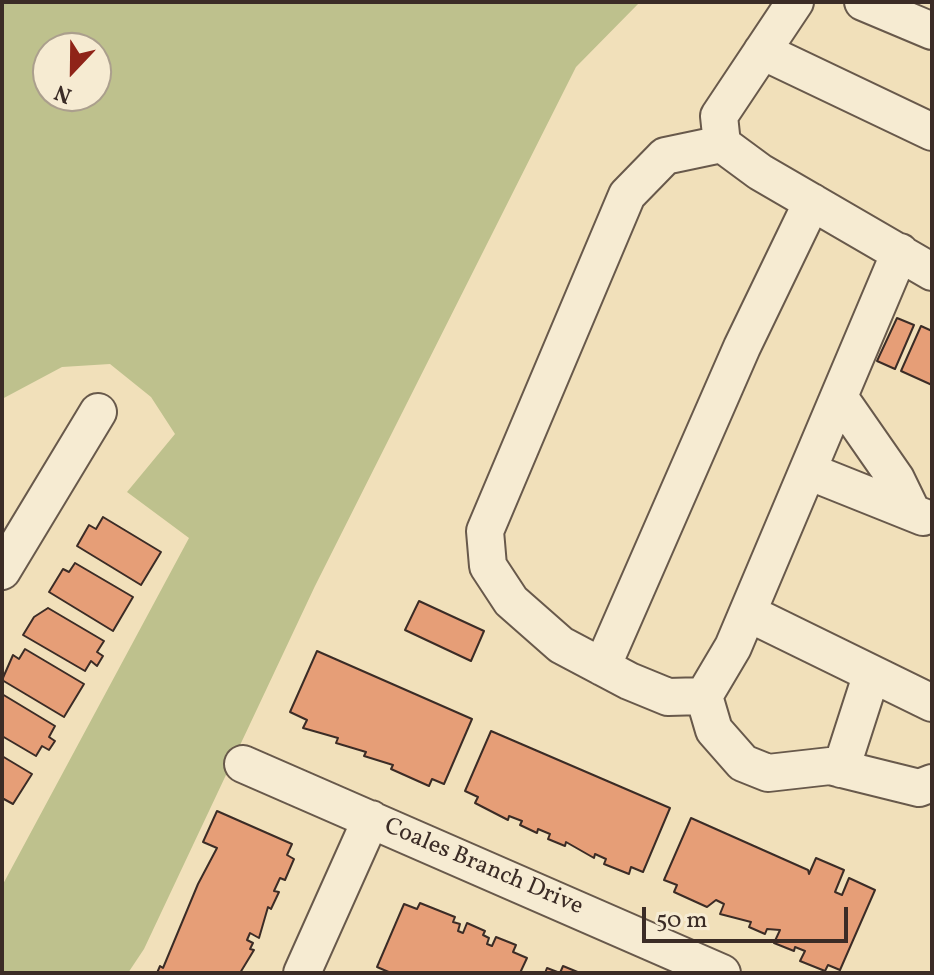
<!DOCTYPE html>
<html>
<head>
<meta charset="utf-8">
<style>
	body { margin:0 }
	#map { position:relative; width:934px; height:975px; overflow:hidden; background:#f1e0ba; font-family:Vollkorn,serif }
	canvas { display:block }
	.frame { position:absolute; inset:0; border:4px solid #3b2c26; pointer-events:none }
	.north { position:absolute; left:32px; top:32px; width:80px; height:80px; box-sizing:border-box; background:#f6ebd2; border:2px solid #ab9f8d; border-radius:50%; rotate:202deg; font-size:22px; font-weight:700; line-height:32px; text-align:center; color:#3b2c26 }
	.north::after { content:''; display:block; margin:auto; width:28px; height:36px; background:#8f2418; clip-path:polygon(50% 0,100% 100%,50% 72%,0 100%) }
	.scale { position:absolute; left:642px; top:907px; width:206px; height:36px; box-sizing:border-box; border:4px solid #3b2c26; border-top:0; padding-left:10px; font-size:24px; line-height:28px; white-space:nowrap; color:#3b2c26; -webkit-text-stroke:6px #f6ebd2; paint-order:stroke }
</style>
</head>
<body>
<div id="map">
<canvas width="934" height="975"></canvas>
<div class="frame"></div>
<div class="north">N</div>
<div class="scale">50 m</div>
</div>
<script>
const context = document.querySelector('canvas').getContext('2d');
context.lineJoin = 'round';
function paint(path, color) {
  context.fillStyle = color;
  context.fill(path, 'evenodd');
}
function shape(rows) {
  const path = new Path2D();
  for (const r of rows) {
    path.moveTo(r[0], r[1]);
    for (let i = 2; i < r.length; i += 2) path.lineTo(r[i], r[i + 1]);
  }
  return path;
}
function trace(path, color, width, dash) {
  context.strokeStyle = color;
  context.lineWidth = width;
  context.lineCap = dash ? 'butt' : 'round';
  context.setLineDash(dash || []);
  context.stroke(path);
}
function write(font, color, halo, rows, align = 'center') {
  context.font = font + ' Vollkorn,serif';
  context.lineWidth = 6;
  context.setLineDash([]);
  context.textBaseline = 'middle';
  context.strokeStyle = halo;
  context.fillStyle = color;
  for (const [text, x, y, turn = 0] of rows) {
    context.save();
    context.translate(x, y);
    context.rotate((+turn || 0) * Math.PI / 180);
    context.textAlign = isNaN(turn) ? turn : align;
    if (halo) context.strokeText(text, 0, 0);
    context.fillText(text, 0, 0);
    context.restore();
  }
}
const green = shape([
	[2,2,640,2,576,67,315,586,144,949,128,973,2,973,2,886,189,538,127,492,175,434,151,397,110,364,62,367,2,399],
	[48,48,96,48,96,96,48,96]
]);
const building = shape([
	[897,318,914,325,895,369,877,361,897,318],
	[921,326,932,331,932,385,901,371,921,326],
	[103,517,161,552,141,585,77,546,89,525,96,529,103,517],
	[75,563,133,597,113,631,49,592,63,569,69,572,75,563],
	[419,601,484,631,471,661,405,630,419,601],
	[48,608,104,641,97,652,103,656,97,666,91,661,85,671,23,635,34,617,48,608],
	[25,649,84,684,64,717,2,680,13,655,19,659,25,649],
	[317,651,472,719,444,784,432,779,429,786,391,769,393,765,364,756,366,752,336,743,338,738,303,728,307,720,290,712,317,651],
	[2,694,55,726,49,737,55,741,49,750,42,746,36,756,2,736,2,694],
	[491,731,670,808,643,872,631,867,629,874,604,864,606,859,595,854,594,858,566,842,565,846,548,839,550,834,538,829,537,833,520,825,522,821,509,816,508,820,475,803,478,797,465,791,491,731],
	[2,756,32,774,13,804,2,798,2,756],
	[217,811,292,844,287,855,294,859,285,880,280,878,274,891,279,892,271,909,268,907,259,938,250,933,247,940,253,943,250,949,254,950,240,973,157,973,160,966,163,968,198,884,217,848,203,842,217,811],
	[691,818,808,870,809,874,816,858,844,870,835,892,842,895,849,878,875,890,840,970,828,965,825,971,800,961,805,951,795,947,794,951,774,943,780,930,767,929,765,934,749,927,751,922,720,914,724,904,716,900,707,907,674,892,677,885,664,880,691,818],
	[420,903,455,917,453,922,460,924,458,931,463,933,467,923,485,931,483,935,489,938,487,944,492,946,496,937,516,945,513,952,527,958,520,973,391,973,377,967,404,904,417,909,420,903],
	[563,966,580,973,545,973,547,968,560,973,563,966]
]);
const minor = shape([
	[795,2,719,116,722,144,760,172,932,272],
	[863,2,932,31],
	[762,51,932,132],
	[722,144,665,156,627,195,485,531,488,566,511,601,561,645,629,681,668,697,704,696,733,647,900,252],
	[839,397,896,479,912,512],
	[808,471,923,517],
	[2,571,98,412],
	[748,613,932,703],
	[602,667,742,347,812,202],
	[704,696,714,730,743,763,768,773,830,766,919,788,932,783],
	[243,764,722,973],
	[841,769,871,676],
	[302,973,371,819]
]);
const streetNames = [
	["Coales Branch Drive",483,868,23]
];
paint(green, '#bec18d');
paint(building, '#e69e77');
trace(building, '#3b2c26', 2);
trace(minor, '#68594b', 40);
trace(minor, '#f6ebd2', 36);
write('24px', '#3b2c26', '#f6ebd2', streetNames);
</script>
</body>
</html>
